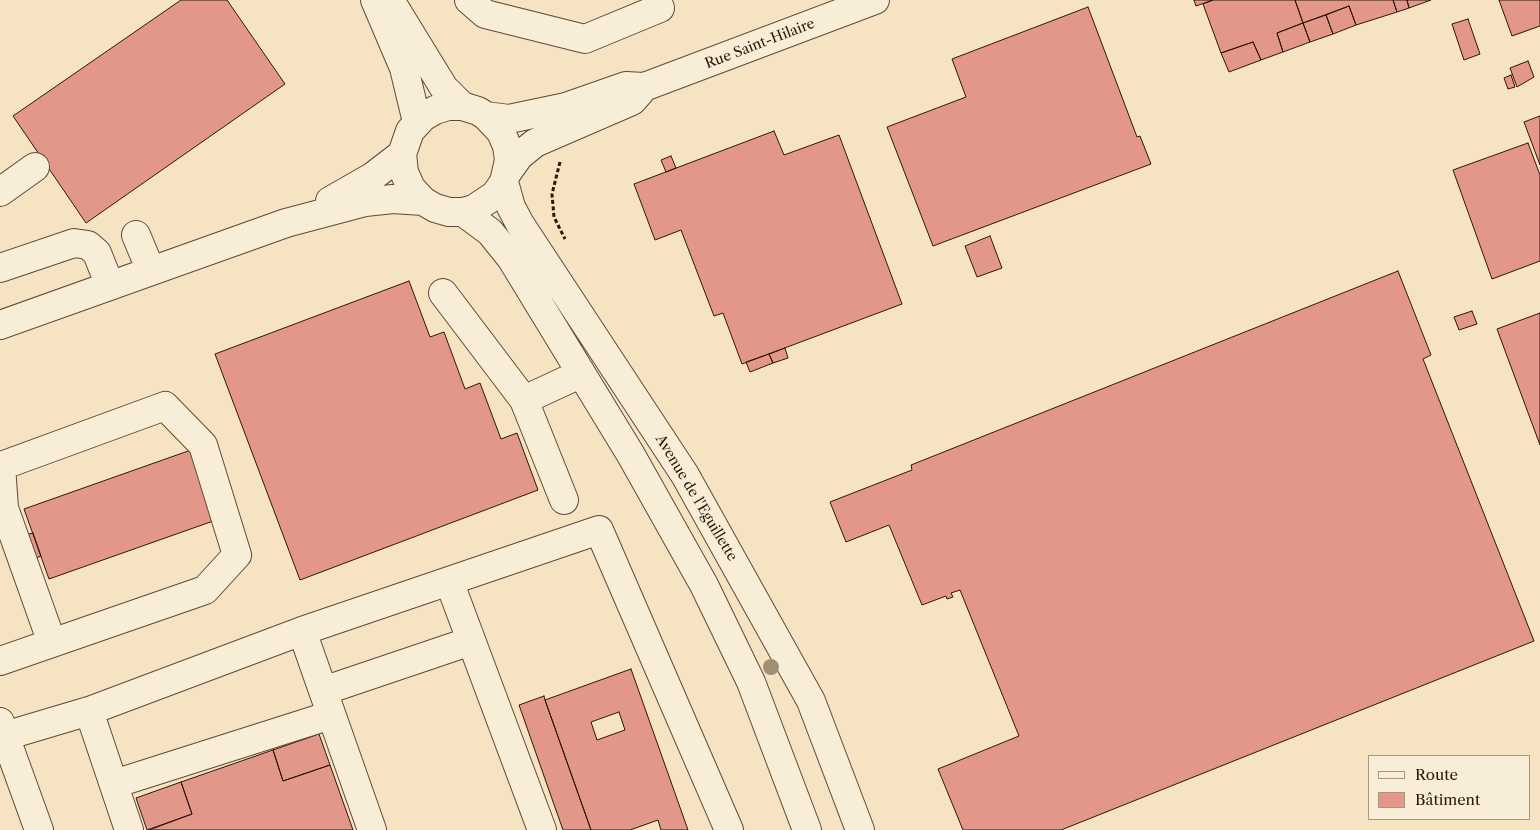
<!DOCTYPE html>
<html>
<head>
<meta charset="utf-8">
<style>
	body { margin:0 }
	#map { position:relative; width:1540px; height:830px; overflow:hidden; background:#f5e3c2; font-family:"Libre Caslon Text",serif }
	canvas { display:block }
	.legend { position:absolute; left:1368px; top:755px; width:162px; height:65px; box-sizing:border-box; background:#f8edd7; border:1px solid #a89786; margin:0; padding:6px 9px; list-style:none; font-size:15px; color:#2f160c }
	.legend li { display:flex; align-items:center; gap:10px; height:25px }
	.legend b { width:25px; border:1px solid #a89786 }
</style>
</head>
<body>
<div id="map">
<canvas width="1540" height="830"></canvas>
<ul class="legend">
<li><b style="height:6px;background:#f8edd7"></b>Route</li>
<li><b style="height:14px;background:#e39789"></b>Bâtiment</li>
</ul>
</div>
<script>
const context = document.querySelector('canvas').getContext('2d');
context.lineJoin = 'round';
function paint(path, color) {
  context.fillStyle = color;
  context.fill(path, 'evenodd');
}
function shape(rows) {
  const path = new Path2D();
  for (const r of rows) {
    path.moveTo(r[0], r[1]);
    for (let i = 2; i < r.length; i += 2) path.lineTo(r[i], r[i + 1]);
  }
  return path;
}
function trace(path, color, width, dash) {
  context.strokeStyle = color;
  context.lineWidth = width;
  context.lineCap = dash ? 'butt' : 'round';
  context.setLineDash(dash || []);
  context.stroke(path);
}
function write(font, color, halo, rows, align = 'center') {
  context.font = font + ' "Libre Caslon Text",serif';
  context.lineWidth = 4.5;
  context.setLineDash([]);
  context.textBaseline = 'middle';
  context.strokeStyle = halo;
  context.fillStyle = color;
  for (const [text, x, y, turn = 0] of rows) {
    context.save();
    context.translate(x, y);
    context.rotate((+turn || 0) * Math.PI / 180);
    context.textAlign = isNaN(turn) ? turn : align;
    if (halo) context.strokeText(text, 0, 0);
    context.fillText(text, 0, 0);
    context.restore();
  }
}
const building = shape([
	[181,0,227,0,285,84,86,223,13,116,181,0],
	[1194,0,1213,0,1196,6,1194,0],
	[1213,0,1295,0,1303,23,1277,33,1283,52,1261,60,1253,42,1221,53,1203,4,1213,0],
	[1295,0,1393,0,1397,12,1356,25,1349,6,1303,23,1295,0],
	[1393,0,1407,0,1409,8,1397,12,1393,0],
	[1407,0,1431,0,1409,8,1407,0],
	[1499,0,1540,0,1540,26,1512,36,1499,0],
	[1349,6,1356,25,1333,34,1326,15,1349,6],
	[1088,7,1137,137,1140,136,1151,164,933,246,887,127,966,97,952,59,1088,7],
	[1326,15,1333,34,1310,42,1303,23,1326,15],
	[1468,19,1480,54,1464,60,1452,24,1468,19],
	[1303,23,1310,42,1283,52,1277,33,1303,23],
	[1253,42,1261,60,1229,72,1221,53,1253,42],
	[1528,61,1534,77,1517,87,1510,68,1528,61],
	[1511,75,1515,87,1508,89,1504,78,1511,75],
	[1540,116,1540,165,1524,122,1540,116],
	[774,131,784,155,839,135,902,304,742,364,723,313,714,316,681,230,655,240,634,184,774,131],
	[1528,143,1540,175,1540,261,1492,279,1453,170,1528,143],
	[671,156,676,168,666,172,661,160,671,156],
	[990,236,1002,268,977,277,965,246,990,236],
	[1398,271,1431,355,1423,359,1534,641,1061,830,963,830,938,769,1019,736,960,590,951,593,953,597,947,599,946,596,922,605,889,525,846,542,830,502,912,470,911,465,1398,271],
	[409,281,430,337,444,332,465,389,480,383,501,439,517,433,538,490,300,580,215,354,409,281],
	[1472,311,1477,324,1459,330,1454,317,1472,311],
	[1540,313,1540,445,1497,329,1540,313],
	[785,348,788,358,773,363,769,354,785,348],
	[769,354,773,363,750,372,746,362,769,354],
	[191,450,216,520,49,579,24,509,191,450],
	[33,533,41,556,34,559,25,535,33,533],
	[631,669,688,830,661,830,658,820,630,830,591,830,545,700,631,669],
	[619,712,625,730,597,740,591,722,619,712],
	[544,696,545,700,591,830,563,830,519,705,544,696],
	[319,734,330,765,283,781,273,750,319,734],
	[273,750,283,781,330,765,353,830,149,830,192,814,181,782,273,750],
	[181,782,192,814,147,830,136,798,181,782]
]);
const path = shape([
	[560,162,552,194,554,217,565,239]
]);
const minor = shape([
	[375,0,404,68,417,122],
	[390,0,444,88,462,106],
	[469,0,485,14,585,39,660,8,657,0],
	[486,116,501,132,507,146,509,160,504,182,495,195,474,209,463,212,449,212,435,208,423,201,411,188,404,172,402,154,410,131,423,117,435,110,448,106,462,106,478,111,486,116,509,119,566,107,626,86,644,87,875,0],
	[507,173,519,156,535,143,632,101,640,92],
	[504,182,511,207,520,224,685,475,811,701,860,830],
	[0,192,35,167],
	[330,201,372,177,402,154],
	[463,212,490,232,511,258,631,455,704,585,751,682,807,830],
	[136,235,151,271],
	[0,268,74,243,88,245,97,253,110,286],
	[443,293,524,400,564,500],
	[0,325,286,223,365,202,393,199,423,201],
	[524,400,580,374],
	[449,581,542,830],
	[302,631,372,830],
	[0,661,52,643,205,590,237,555,203,445,165,406,1,466,4,508,52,643],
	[323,691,471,641],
	[89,711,302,631,599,530,729,830],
	[0,722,39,830],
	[5,736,89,711,129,830],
	[114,784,331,715]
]);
const trees = [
	[771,667]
];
const streetNames = [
	["Rue Saint-Hilaire",760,44,-21],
	["Avenue de l'Eguillette",696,498,59]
];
paint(building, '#e39789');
trace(building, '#2f160c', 1);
trace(minor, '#60493a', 30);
trace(path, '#2f160c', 3, [4, 2.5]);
trace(minor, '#f8edd7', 28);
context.fillStyle = '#9f8f74';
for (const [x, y] of trees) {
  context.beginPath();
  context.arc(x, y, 8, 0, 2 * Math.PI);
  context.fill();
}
write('14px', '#2f160c', '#f8edd7', streetNames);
</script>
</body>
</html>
